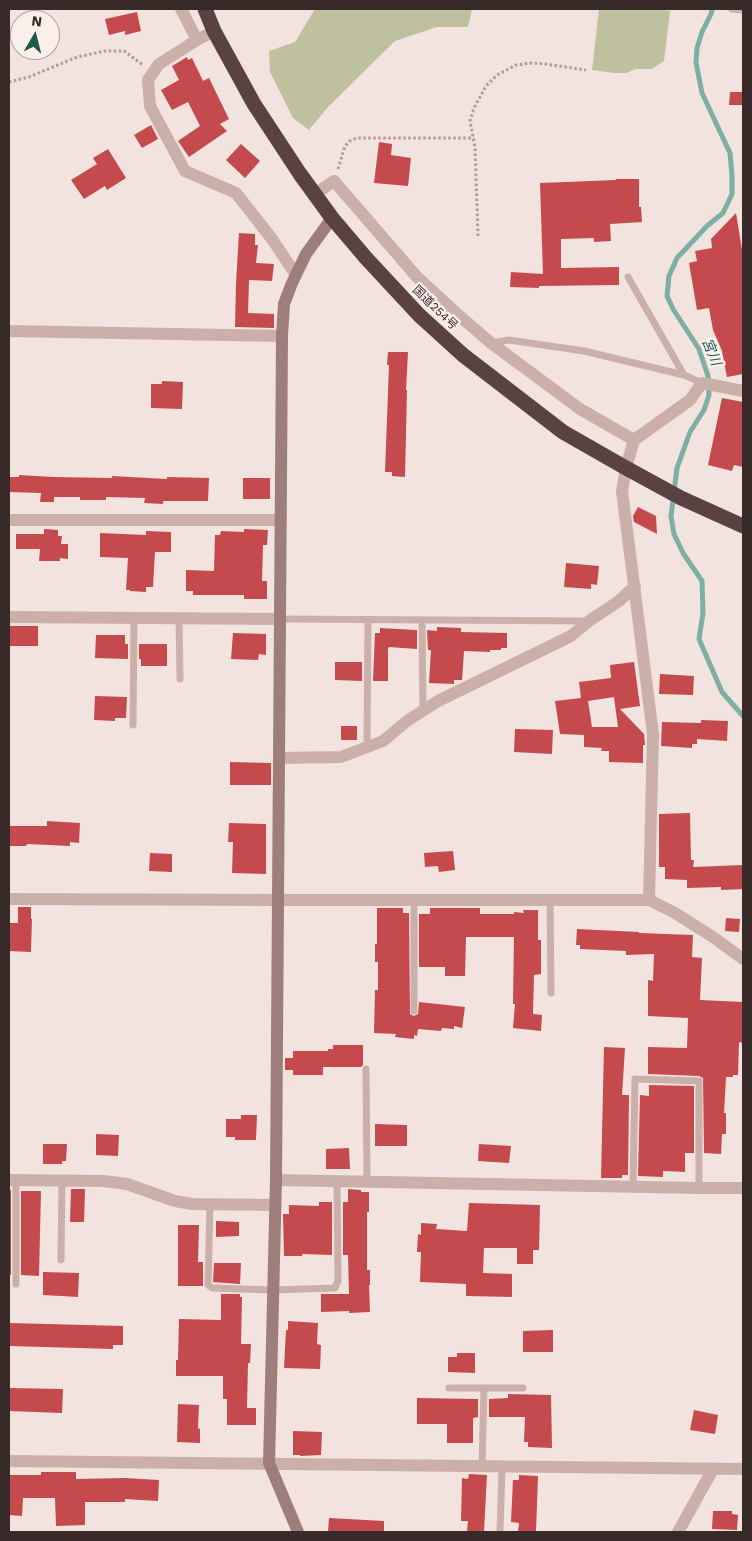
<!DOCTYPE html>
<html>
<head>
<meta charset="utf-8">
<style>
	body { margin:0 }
	#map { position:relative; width:752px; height:1541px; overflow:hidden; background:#f2e3de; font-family:"Work Sans",sans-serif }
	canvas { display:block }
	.frame { position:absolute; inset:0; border:10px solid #382a29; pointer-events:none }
	.north { position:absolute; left:10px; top:10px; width:50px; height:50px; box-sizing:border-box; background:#faefeb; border:1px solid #aca09d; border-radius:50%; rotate:8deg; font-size:14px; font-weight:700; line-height:20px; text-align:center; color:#382a29 }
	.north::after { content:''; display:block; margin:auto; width:18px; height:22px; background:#1f594d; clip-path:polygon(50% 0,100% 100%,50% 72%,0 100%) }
</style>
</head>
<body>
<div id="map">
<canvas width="752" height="1541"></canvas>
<div class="frame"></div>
<div class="north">N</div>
</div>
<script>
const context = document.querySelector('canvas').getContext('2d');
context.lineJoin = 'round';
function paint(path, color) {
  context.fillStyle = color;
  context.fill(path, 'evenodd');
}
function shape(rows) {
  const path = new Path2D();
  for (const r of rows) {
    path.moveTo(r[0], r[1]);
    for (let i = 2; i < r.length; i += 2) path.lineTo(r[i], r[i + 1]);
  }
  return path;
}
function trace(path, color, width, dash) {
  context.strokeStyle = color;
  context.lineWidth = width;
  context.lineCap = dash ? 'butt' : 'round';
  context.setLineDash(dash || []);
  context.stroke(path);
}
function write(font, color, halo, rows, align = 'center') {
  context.font = font + ' "Work Sans","Noto Sans JP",sans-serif';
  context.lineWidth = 5;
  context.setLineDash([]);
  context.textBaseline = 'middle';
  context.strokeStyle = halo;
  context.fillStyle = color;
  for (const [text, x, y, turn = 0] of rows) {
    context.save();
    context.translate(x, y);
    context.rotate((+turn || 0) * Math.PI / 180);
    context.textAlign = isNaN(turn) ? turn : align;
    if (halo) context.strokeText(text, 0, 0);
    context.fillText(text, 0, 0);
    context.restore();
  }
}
const green = shape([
	[315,9,472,9,468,27,437,27,395,41,328,107,309,130,293,118,270,72,269,51,295,42],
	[599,9,656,9,670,11,664,61,652,69,636,69,626,73,614,73,592,70]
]);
const stream = shape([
	[712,9,711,14,702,32,697,48,696,63,702,93,730,153,732,176,732,194,723,213,707,226,677,258,669,276,667,296,673,309,699,349,708,376,709,395,704,410,690,432,677,468,671,516,674,534,683,553,702,581,703,613,699,639,722,692,743,716]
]);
const building = shape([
	[137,12,141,31,125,35,125,31,109,35,105,19],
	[187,57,188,60,192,58,203,81,209,78,229,119,220,124,227,131,189,157,178,141,200,126,188,102,172,110,161,90,179,80,172,66],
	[730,92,743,92,743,105,729,105],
	[151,125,158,139,142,148,134,135],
	[379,142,392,144,391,155,411,158,408,186,374,183],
	[241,144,260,161,245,178,226,160],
	[108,149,126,178,107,190,105,186,84,199,71,180,97,164,93,158],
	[616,179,639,179,639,207,641,207,642,222,610,224,611,241,594,242,594,238,561,239,561,268,619,267,619,285,539,286,539,288,510,287,511,272,543,274,540,183,616,180],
	[736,213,743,256,743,374,727,377,722,351,713,330,709,308,697,310,689,263,697,261,695,251,712,248,711,239],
	[239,233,255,234,255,245,258,245,256,263,274,264,272,281,249,280,248,313,274,314,274,328,235,327,236,283],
	[388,352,408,352,406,390,407,390,405,477,392,476,392,472,385,472,389,365,387,365],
	[162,381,183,382,182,409,151,408,151,384,162,384],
	[722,398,743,402,743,467,734,465,732,471,708,465],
	[19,475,54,477,112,478,112,476,167,479,167,477,209,478,208,501,163,501,163,504,144,503,145,498,106,497,106,500,80,500,80,497,54,497,54,502,40,502,41,493,9,492,9,477,19,477],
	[243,478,270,478,270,499,243,499],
	[638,507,656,516,657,534,634,522,633,516],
	[44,529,58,530,58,536,62,536,61,544,68,544,68,559,60,558,60,561,39,561,40,549,16,549,16,534,44,534],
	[244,529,268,530,267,545,263,545,262,581,267,581,267,599,244,599,244,595,193,595,193,591,186,591,186,570,214,571,215,535,220,535,221,531,244,532],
	[146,531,171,532,171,552,155,552,153,587,146,587,146,592,130,591,130,590,126,590,128,558,100,557,100,533,146,535],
	[566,563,599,566,597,585,591,584,591,589,564,587],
	[9,626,38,626,38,646,9,646],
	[437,627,461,628,461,632,507,633,507,648,501,648,501,650,490,650,490,652,464,651,462,680,454,680,454,684,429,683,431,650,428,650,427,630,437,631],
	[380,628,417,630,417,649,389,647,388,649,388,681,373,681,375,633,380,633],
	[233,633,266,634,266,655,259,654,258,660,231,659],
	[96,635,125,635,125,644,128,644,128,659,95,658],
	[139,644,167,644,167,666,141,666,141,659,139,659],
	[335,662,362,662,362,681,335,680],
	[634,662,640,706,620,709,644,734,645,745,643,745,643,763,609,762,609,751,601,751,602,748,584,747,584,735,560,734,555,701,581,698,579,682,611,678,610,665],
	[614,697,618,727,592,727,588,701],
	[660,674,694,676,693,695,659,694],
	[95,696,127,697,126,718,115,718,115,721,94,720],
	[701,720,728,721,727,741,697,739,697,744,692,744,692,748,661,746,662,722,701,723],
	[341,726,357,726,357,740,341,740],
	[515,729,553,730,552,754,514,752],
	[230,762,271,763,271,785,230,785],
	[690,813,691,860,694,860,693,867,743,865,743,889,721,890,721,887,687,888,687,880,665,879,665,867,659,867,659,814],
	[47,821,80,823,79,843,70,842,70,846,27,844,26,846,9,846,9,826,47,826],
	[229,823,266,824,266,874,232,873,233,842,228,842],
	[453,851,455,870,439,872,438,866,425,867,424,853],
	[150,853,172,854,172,872,149,871],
	[18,907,31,907,31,919,32,919,31,952,9,951,9,923,18,923],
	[377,908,403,908,403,913,409,913,410,1014,414,1016,418,1014,419,1002,465,1007,462,1028,454,1026,454,1029,442,1028,441,1031,418,1029,417,1036,414,1035,414,1039,395,1037,396,1034,374,1033,375,990,378,990,378,962,375,962,375,944,377,944],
	[430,908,480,908,480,914,514,914,514,912,524,913,523,910,538,910,538,940,541,940,541,974,534,975,533,1014,542,1015,541,1031,513,1028,515,1004,513,1004,514,937,466,937,465,976,445,976,445,967,419,967,419,914,430,914],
	[726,918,740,919,739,932,725,931],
	[577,929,639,932,639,933,693,935,692,957,702,958,700,1000,743,1002,743,1043,739,1042,738,1075,733,1075,733,1077,726,1077,724,1113,726,1113,726,1134,722,1134,721,1154,704,1153,703,1078,699,1076,648,1074,648,1047,687,1048,688,1018,648,1016,648,980,653,981,654,954,626,955,626,951,580,949,580,945,576,945],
	[333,1045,363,1045,363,1065,361,1067,323,1067,323,1075,293,1075,293,1070,285,1070,285,1058,293,1058,293,1051,328,1051,328,1049,333,1049],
	[604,1047,625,1048,622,1095,629,1095,628,1175,622,1175,622,1178,601,1178],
	[649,1085,694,1086,694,1153,685,1153,685,1172,663,1171,663,1177,638,1176,640,1095,649,1096],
	[241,1115,257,1115,256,1140,235,1140,235,1137,226,1137,226,1119,241,1119],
	[375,1124,407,1125,407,1146,375,1146],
	[96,1134,119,1135,118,1156,96,1155],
	[43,1144,67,1144,66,1161,62,1161,62,1164,43,1164],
	[479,1144,511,1146,509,1163,478,1161],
	[349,1148,350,1169,326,1169,326,1149],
	[71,1189,85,1189,84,1222,70,1222],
	[348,1189,361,1190,361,1192,369,1192,369,1212,367,1212,367,1270,370,1270,370,1285,369,1285,370,1312,349,1313,349,1311,321,1312,321,1294,349,1294,348,1255,343,1255,343,1202,348,1202],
	[9,1190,11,1190,11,1275,9,1275],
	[21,1191,41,1191,39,1276,21,1275],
	[319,1202,332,1202,332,1255,302,1254,302,1256,284,1256,283,1214,289,1214,289,1205,319,1206],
	[469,1203,540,1205,539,1250,533,1250,533,1264,517,1264,517,1248,484,1248,483,1273,512,1274,512,1297,466,1296,466,1284,420,1282,421,1252,417,1252,418,1234,421,1235,421,1223,437,1224,436,1229,467,1231],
	[216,1221,239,1222,239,1236,216,1237],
	[178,1225,199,1225,198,1262,203,1262,203,1286,178,1286],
	[214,1263,241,1263,240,1284,213,1282],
	[43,1272,79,1273,78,1297,43,1295],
	[221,1294,240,1294,240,1297,242,1297,241,1344,251,1344,250,1363,248,1363,247,1408,256,1408,256,1425,227,1425,227,1399,223,1399,223,1376,176,1376,176,1360,178,1360,179,1319,221,1320],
	[288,1321,318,1323,317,1344,321,1345,320,1369,284,1368,286,1330,288,1330],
	[9,1323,123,1326,123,1345,113,1345,113,1349,9,1346],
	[553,1330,553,1352,523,1352,523,1331],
	[457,1353,475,1353,475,1373,448,1372,448,1357,457,1357],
	[9,1388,63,1389,62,1413,9,1411],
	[508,1394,551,1395,552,1448,528,1447,528,1442,524,1442,525,1417,489,1417,489,1399,508,1398],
	[417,1398,478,1399,478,1417,473,1418,473,1443,447,1443,447,1424,417,1424],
	[178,1404,199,1405,198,1428,200,1429,200,1443,177,1442],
	[694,1410,718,1415,715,1434,690,1430],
	[293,1431,322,1432,321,1455,300,1456,300,1455,293,1455],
	[41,1472,76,1472,76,1479,125,1478,159,1480,158,1501,125,1499,125,1502,85,1502,85,1525,56,1526,55,1498,23,1498,22,1516,9,1515,9,1475,41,1475],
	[469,1474,487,1475,484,1532,467,1532,468,1521,461,1521,462,1478,468,1479],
	[519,1475,538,1476,536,1532,518,1532,519,1523,511,1522,513,1480,519,1480],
	[713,1511,732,1511,732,1514,738,1515,737,1530,712,1529],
	[329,1518,384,1521,384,1532,328,1532]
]);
const path = shape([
	[9,82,29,77,77,57,105,51,124,51,143,65],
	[338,169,345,146,350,141,357,138,474,138],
	[478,236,475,147,470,121,474,108,486,86,497,75,516,65,531,63,545,64,586,70]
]);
const lane = shape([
	[732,9,743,10],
	[628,277,684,375],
	[491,343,509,340,584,351,684,375,702,383],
	[179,618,180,679],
	[280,619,588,621],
	[422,620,423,710],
	[133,725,134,618],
	[367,747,368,620],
	[550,900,551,993],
	[414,1011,414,900],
	[366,1069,367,1181],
	[633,1186,635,1079,699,1081,699,1188],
	[210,1204,208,1285,212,1288,273,1290,335,1288,338,1281,337,1180],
	[61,1260,62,1180],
	[16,1284,16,1180],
	[449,1388,523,1388],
	[482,1466,484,1388],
	[500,1532,502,1466]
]);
const street = shape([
	[181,9,197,40,214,31],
	[197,40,159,64,148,80,150,106,185,171,236,193,272,239,296,275],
	[315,194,334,181,417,277,455,312,491,343,580,409,634,440],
	[9,331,282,336],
	[9,520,281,520],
	[9,617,280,619],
	[279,758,341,757,383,741,407,721,438,701,571,636,589,621,619,601,635,586],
	[9,899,279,900,649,900,675,913,713,937,743,959],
	[649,900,653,734,622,491,626,468,634,440,690,400,702,383,743,391],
	[9,1180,104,1181,127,1184,175,1201,192,1204,275,1205],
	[276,1180,699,1188,743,1188],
	[9,1461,743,1469],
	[678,1532,713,1469]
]);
const secondary = shape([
	[298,1532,269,1463,276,1180,282,336,284,304,292,283,306,254,332,218]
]);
const highway = shape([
	[205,9,214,31,254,104,300,174,332,218,366,258,419,315,463,355,563,432,626,468,681,498,743,526]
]);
const streetNames = [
	["国道254号",435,308,44]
];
const waterNames = [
	["宮川",711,352,68]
];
paint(green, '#bfc19e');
trace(stream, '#7dafa4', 5);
paint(building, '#c44a4e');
trace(path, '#b69a94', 3, [2.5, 2.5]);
trace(lane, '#cbb0aa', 7);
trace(street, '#cbb0aa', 12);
trace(secondary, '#9e7e7b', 12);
trace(highway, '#594241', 15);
write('12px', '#382a29', '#faefeb', streetNames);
write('italic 14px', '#1f594d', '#faefeb', waterNames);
</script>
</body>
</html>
